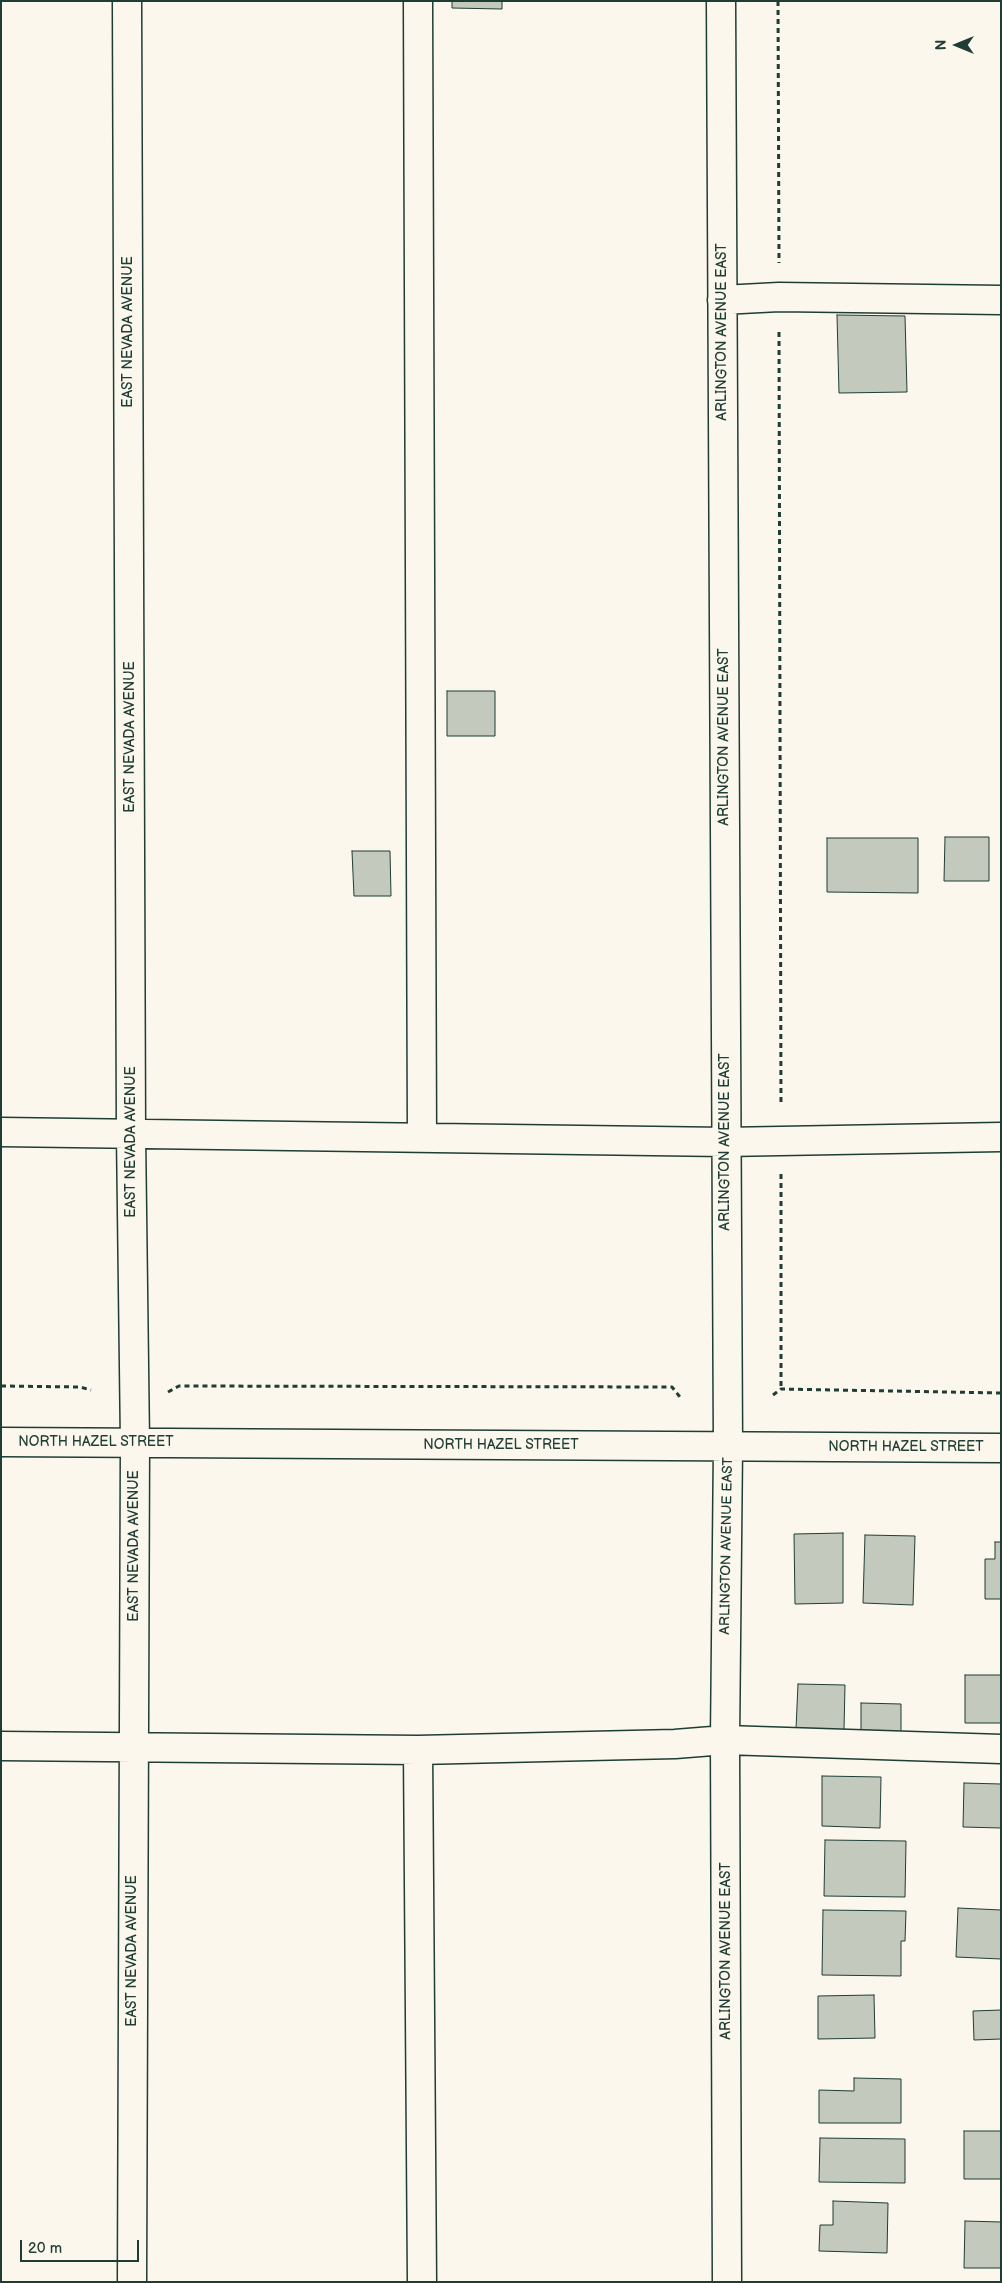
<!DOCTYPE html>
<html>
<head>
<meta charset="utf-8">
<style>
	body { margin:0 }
	#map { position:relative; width:1002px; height:2283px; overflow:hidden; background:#fbf7ec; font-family:"Balsamiq Sans",sans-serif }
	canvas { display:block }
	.frame { position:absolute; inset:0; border:2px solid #1f3d34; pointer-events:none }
	.north { position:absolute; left:932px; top:20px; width:50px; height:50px; -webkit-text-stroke:4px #fbf7ec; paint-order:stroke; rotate:270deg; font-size:14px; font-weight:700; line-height:20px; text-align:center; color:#1f3d34 }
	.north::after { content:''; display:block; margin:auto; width:18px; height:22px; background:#1f3d34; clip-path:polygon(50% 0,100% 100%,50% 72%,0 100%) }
	.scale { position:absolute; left:20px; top:2240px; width:119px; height:22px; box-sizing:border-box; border:2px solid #1f3d34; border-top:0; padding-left:6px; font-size:15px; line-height:18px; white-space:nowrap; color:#1f3d34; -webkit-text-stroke:4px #fbf7ec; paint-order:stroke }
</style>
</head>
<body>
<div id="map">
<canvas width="1002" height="2283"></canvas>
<div class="frame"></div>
<div class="north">N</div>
<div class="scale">20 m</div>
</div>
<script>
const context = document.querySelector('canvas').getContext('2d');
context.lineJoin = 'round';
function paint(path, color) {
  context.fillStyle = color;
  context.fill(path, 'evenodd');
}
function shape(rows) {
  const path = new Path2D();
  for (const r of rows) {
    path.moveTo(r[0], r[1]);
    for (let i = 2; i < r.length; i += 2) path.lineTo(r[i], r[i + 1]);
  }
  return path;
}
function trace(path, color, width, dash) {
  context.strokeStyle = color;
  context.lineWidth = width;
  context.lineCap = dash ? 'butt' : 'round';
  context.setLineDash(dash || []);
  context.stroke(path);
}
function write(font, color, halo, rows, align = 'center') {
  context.font = font + ' "Balsamiq Sans",sans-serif';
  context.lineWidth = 5;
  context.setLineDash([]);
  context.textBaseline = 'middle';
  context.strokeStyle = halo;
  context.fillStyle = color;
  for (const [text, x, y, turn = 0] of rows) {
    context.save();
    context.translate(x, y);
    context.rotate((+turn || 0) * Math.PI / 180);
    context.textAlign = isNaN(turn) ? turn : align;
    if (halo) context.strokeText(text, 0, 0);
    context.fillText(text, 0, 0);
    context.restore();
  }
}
const building = shape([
	[452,1,502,1,502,9,452,8,452,1],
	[837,315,905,316,907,392,839,393,837,315],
	[447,691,495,691,495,736,447,736,447,691],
	[945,837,989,837,989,881,944,881,945,837],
	[827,838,918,838,918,893,827,892,827,838],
	[352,851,390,851,391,896,354,896,352,851],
	[843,1533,843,1603,795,1604,794,1534,843,1533],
	[865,1535,915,1536,913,1605,863,1603,865,1535],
	[995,1542,1001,1542,1001,1599,985,1599,985,1559,995,1559,995,1542],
	[965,1675,1001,1675,1001,1723,965,1723,965,1675],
	[798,1684,845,1685,844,1730,796,1729,798,1684],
	[861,1703,901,1704,901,1735,861,1734,861,1703],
	[822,1776,881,1777,880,1828,822,1826,822,1776],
	[964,1783,1001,1784,1001,1828,963,1827,964,1783],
	[825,1840,906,1841,905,1897,824,1896,825,1840],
	[958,1908,1001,1910,1001,1959,956,1957,958,1908],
	[823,1910,906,1911,905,1941,901,1941,901,1976,822,1975,823,1910],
	[874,1995,875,2038,818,2039,818,1996,874,1995],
	[1001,2010,1001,2039,974,2040,973,2011,1001,2010],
	[854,2078,901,2079,901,2123,819,2123,819,2090,854,2091,854,2078],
	[964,2131,1001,2131,1001,2179,964,2179,964,2131],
	[820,2138,905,2139,905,2183,819,2182,820,2138],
	[833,2201,888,2203,887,2253,819,2251,820,2225,833,2225,833,2201],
	[965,2221,1001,2222,1001,2268,964,2268,965,2221]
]);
const path = shape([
	[778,1,779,263],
	[779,332,781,1106],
	[781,1174,781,1389],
	[1,1386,80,1387,91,1390],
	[168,1392,179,1386,672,1387,680,1397],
	[773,1395,781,1389,1001,1393]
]);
const minor = shape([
	[127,1,131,1134,135,1443,132,2282],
	[418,1,422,1136],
	[721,1,728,1446,725,1740,727,2282],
	[722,300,779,297,1001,300],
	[1,1132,725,1142,1001,1137],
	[1,1442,1001,1448],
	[1,1746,418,1750,675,1744,725,1740,1001,1749],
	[418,1750,422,2282]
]);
const streetNames = [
	["EAST NEVADA AVENUE",128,332,-90],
	["ARLINGTON AVENUE EAST",722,332,-90],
	["EAST NEVADA AVENUE",130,737,-90],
	["ARLINGTON AVENUE EAST",724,737,-90],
	["EAST NEVADA AVENUE",131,1142,-90],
	["ARLINGTON AVENUE EAST",725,1142,-90],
	["NORTH HAZEL STREET",96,1442],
	["NORTH HAZEL STREET",501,1445],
	["NORTH HAZEL STREET",906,1447],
	["EAST NEVADA AVENUE",134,1546,-90],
	["ARLINGTON AVENUE EAST",727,1546,-89],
	["EAST NEVADA AVENUE",132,1951,-90],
	["ARLINGTON AVENUE EAST",726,1951,-90]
];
paint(building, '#c4c9be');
trace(building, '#1f3d34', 1);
trace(minor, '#1f3d34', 31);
trace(path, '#1f3d34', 3, [5, 4]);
trace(minor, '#fbf7ec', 28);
write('14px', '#1f3d34', '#fbf7ec', streetNames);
</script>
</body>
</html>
